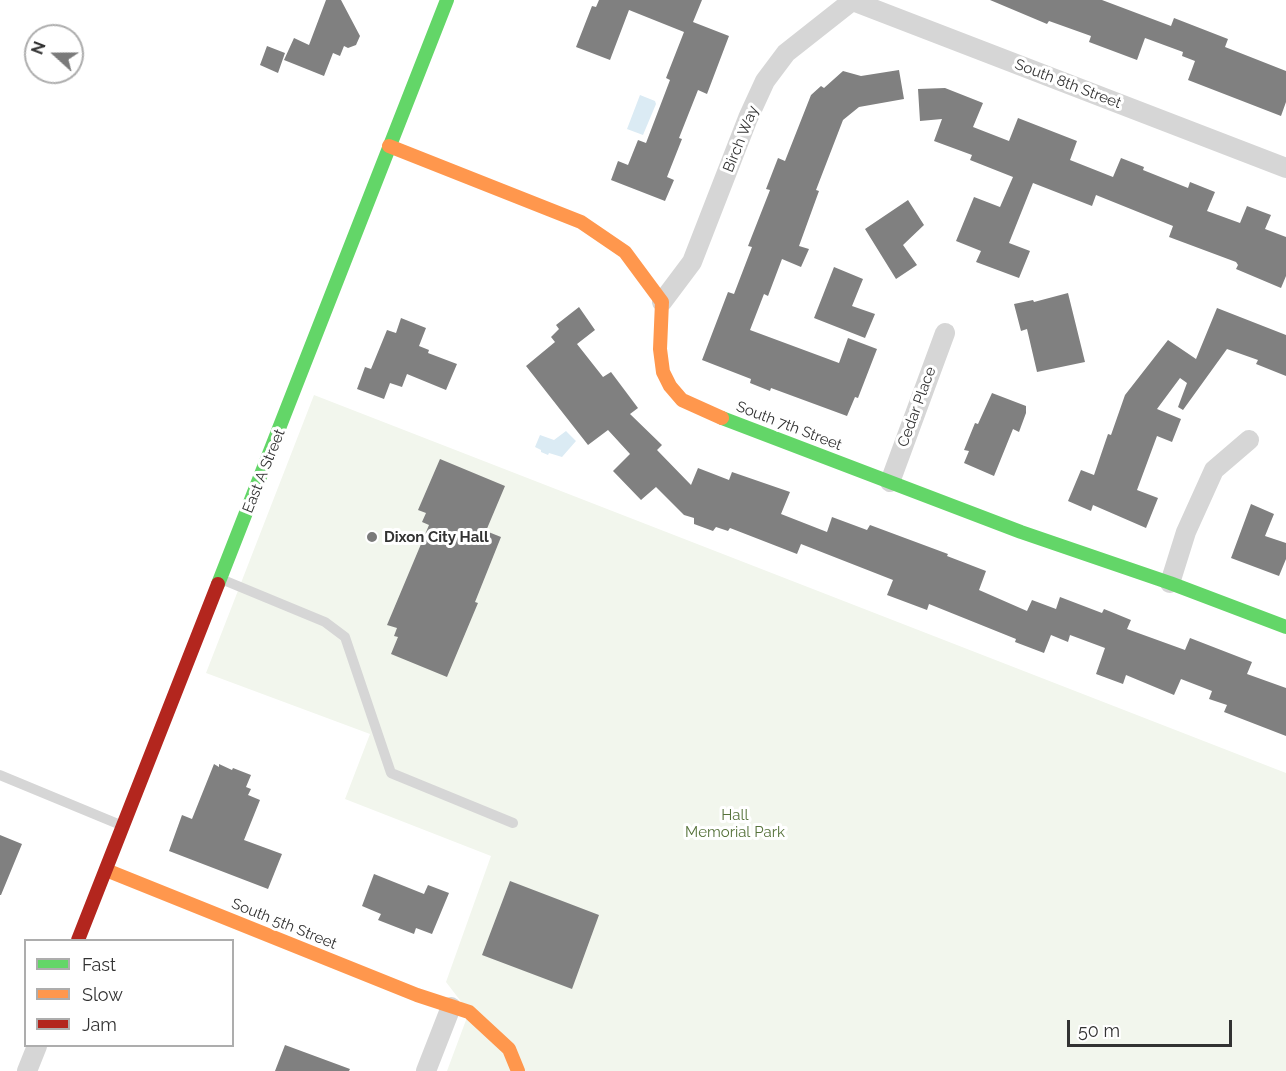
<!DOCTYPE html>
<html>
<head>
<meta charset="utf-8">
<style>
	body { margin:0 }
	#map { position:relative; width:1286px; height:1071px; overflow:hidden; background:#fff; font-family:Raleway,sans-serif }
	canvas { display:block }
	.legend { position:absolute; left:24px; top:939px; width:210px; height:108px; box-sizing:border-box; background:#fff; border:2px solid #adadad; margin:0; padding:8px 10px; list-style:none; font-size:18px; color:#323232 }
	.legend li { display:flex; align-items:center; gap:12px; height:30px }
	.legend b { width:30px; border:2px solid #adadad }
	.north { position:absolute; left:24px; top:24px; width:60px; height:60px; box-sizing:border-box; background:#fff; border:2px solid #adadad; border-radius:50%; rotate:291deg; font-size:16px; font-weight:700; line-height:24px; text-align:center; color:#323232 }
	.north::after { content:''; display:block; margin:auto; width:21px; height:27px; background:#7a7a7a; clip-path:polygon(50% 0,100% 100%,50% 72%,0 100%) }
	.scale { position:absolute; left:1067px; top:1020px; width:165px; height:27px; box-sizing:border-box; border:3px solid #323232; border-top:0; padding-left:8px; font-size:18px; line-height:21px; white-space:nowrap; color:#323232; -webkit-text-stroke:4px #fff; paint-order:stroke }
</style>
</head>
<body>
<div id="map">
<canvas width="1286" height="1071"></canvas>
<ul class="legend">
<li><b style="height:8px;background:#63d668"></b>Fast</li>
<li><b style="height:8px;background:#ff974d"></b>Slow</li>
<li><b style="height:8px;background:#b3261e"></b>Jam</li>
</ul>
<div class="north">N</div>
<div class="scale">50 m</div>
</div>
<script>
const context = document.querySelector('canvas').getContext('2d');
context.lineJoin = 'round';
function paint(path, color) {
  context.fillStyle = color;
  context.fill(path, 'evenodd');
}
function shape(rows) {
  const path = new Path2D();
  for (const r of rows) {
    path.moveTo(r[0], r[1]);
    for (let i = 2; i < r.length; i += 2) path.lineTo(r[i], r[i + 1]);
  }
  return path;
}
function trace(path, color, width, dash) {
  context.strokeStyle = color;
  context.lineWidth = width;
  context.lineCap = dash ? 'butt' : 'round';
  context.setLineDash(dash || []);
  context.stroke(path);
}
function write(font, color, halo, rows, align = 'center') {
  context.font = font + ' Raleway,sans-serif';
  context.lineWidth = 6;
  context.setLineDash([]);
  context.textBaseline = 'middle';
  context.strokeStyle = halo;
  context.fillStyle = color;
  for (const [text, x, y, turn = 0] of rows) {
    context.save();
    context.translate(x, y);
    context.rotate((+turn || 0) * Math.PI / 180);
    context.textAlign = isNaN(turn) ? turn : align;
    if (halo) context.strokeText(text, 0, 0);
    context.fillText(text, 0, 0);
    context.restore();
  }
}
const green = shape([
	[314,395,1286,773,1286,1071,447,1071,469,1012,446,982,491,856,345,799,370,734,206,673]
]);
const water = shape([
	[640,95,655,101,656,104,643,135,627,129],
	[566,431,576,441,562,457,549,453,548,455,541,452,541,450,535,447,540,435,554,440]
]);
const building = shape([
	[326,0,341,0,360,36,356,45,348,48,344,46,340,56,333,53,324,76,284,60,294,38,309,45],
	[599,0,702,0,693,22,729,36,707,94,698,90,679,138,682,139,667,177,674,180,665,201,611,180,618,161,628,165,638,140,646,143,670,80,666,78,684,32,629,10,610,60,576,47,592,6,596,7],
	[990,0,1102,0,1171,26,1174,18,1228,39,1225,47,1286,71,1286,102,1281,116,1188,80,1195,61,1182,56,1183,52,1145,38,1137,60,1089,42,1091,36,1049,21,1047,24],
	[267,46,285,53,278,73,260,65],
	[899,70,904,99,859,107,843,120,816,190,819,191,799,246,809,249,801,267,782,259,768,296,764,294,750,330,839,363,848,338,877,349,858,398,855,397,847,416,771,388,770,391,750,383,751,379,702,360,728,292,734,294,752,247,748,246,770,190,766,189,778,158,785,161,811,95,821,86,824,88,843,71,861,76],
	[945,88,983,103,973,127,1009,141,1018,118,1077,141,1070,160,1113,177,1121,158,1144,167,1143,170,1188,188,1190,182,1215,192,1207,211,1240,223,1247,206,1271,215,1265,229,1286,237,1286,276,1281,288,1236,269,1238,265,1236,262,1169,237,1173,226,1096,195,1092,206,1033,183,1009,243,1030,251,1019,278,976,262,981,251,956,241,974,197,1000,207,1013,177,970,160,972,155,934,141,942,119,920,121,918,89],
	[908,200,924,225,903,245,917,265,896,279,865,229],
	[834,267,863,279,852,306,875,314,865,338,814,318],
	[1068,293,1085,362,1037,372,1027,329,1021,331,1014,304,1033,300,1034,302],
	[579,307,595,330,577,344,603,377,611,372,638,408,630,414,662,445,657,450,691,485,698,468,729,480,732,472,790,492,781,514,827,532,832,517,867,530,870,525,948,554,947,556,986,571,979,590,1027,611,1032,600,1056,609,1060,597,1102,613,1104,609,1131,620,1127,629,1185,650,1190,638,1252,662,1247,674,1286,688,1286,736,1224,712,1227,705,1209,699,1212,691,1181,679,1174,695,1126,675,1123,684,1096,674,1105,648,1070,635,1068,642,1051,635,1044,653,1015,642,1016,639,929,604,927,610,887,595,893,580,801,544,797,554,730,528,728,531,716,527,713,531,694,524,694,518,684,515,656,487,641,500,613,471,630,454,608,430,588,445,526,366,555,342,551,337,559,329,556,325],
	[1217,308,1286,335,1286,376,1256,364,1258,360,1227,349,1183,410,1178,407,1187,383,1180,378,1157,409,1181,419,1172,442,1157,436,1137,490,1158,498,1146,528,1093,505,1091,511,1068,501,1081,470,1094,475,1108,434,1111,435,1125,395,1168,340,1196,359],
	[401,318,426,328,419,346,429,350,428,353,457,364,446,390,407,374,402,387,390,383,384,399,357,389,365,367,371,369,387,330,396,333],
	[992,393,1026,406,1026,413,1019,432,1013,429,994,476,964,463,969,451,964,450,975,423,978,424],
	[440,459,505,486,486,531,501,537,475,602,478,603,447,677,391,654,398,637,394,636,397,628,387,625,429,525,422,522,426,513,418,510],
	[1251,504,1274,514,1265,536,1286,543,1286,559,1279,576,1231,558],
	[214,764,219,767,219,764,232,770,233,768,251,775,246,787,251,789,248,795,260,800,244,840,282,854,268,889,169,851,182,815,192,819],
	[0,835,22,844,1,895,0,895],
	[374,874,424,894,428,885,449,893,432,934,416,928,414,934,378,920,381,914,362,906],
	[510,881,599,915,572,989,482,955],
	[285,1045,350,1069,349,1071,275,1071]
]);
const lane = shape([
	[221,579,325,622,345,637,391,773,513,823],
	[0,775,123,826]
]);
const street = shape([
	[850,0,1286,168],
	[662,302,692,262,748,118,765,81,786,53,852,1],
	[890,482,945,333],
	[1170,583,1186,532,1214,470,1249,440],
	[27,1071,37,1046],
	[426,1071,451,1007]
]);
const fast = shape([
	[722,418,1021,532,1170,583,1286,627],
	[218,584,447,0]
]);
const slow = shape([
	[389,146,581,222,625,252,662,302,660,349,663,372,670,386,682,400,722,418],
	[106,870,417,995,469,1012,509,1049,518,1071]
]);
const jam = shape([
	[78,940,218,584]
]);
const markers = [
	[372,537,6,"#7a7a7a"]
];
const streetNames = [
	["South 8th Street",1068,84,21],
	["Birch Way",741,139,-68],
	["Cedar Place",917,407,-70],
	["South 7th Street",789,426,21],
	["East A Street",264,471,-68],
	["South 5th Street",284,924,22]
];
const poiNames = [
	["Dixon City Hall",384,537]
];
const parkNames = [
	["Hall",735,815],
	["Memorial Park",735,832]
];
paint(green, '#f2f6ed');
paint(water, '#dbebf4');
paint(building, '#808080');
trace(lane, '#d6d6d6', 10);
trace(street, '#d6d6d6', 20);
trace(fast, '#63d668', 14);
trace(slow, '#ff974d', 14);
trace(jam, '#b3261e', 14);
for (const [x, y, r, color] of markers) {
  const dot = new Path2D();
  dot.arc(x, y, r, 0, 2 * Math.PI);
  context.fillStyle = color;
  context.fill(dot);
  trace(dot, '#fff', 2);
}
write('15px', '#323232', '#fff', streetNames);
write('bold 15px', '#323232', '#fff', poiNames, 'left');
write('15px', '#56723a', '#fff', parkNames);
</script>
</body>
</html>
